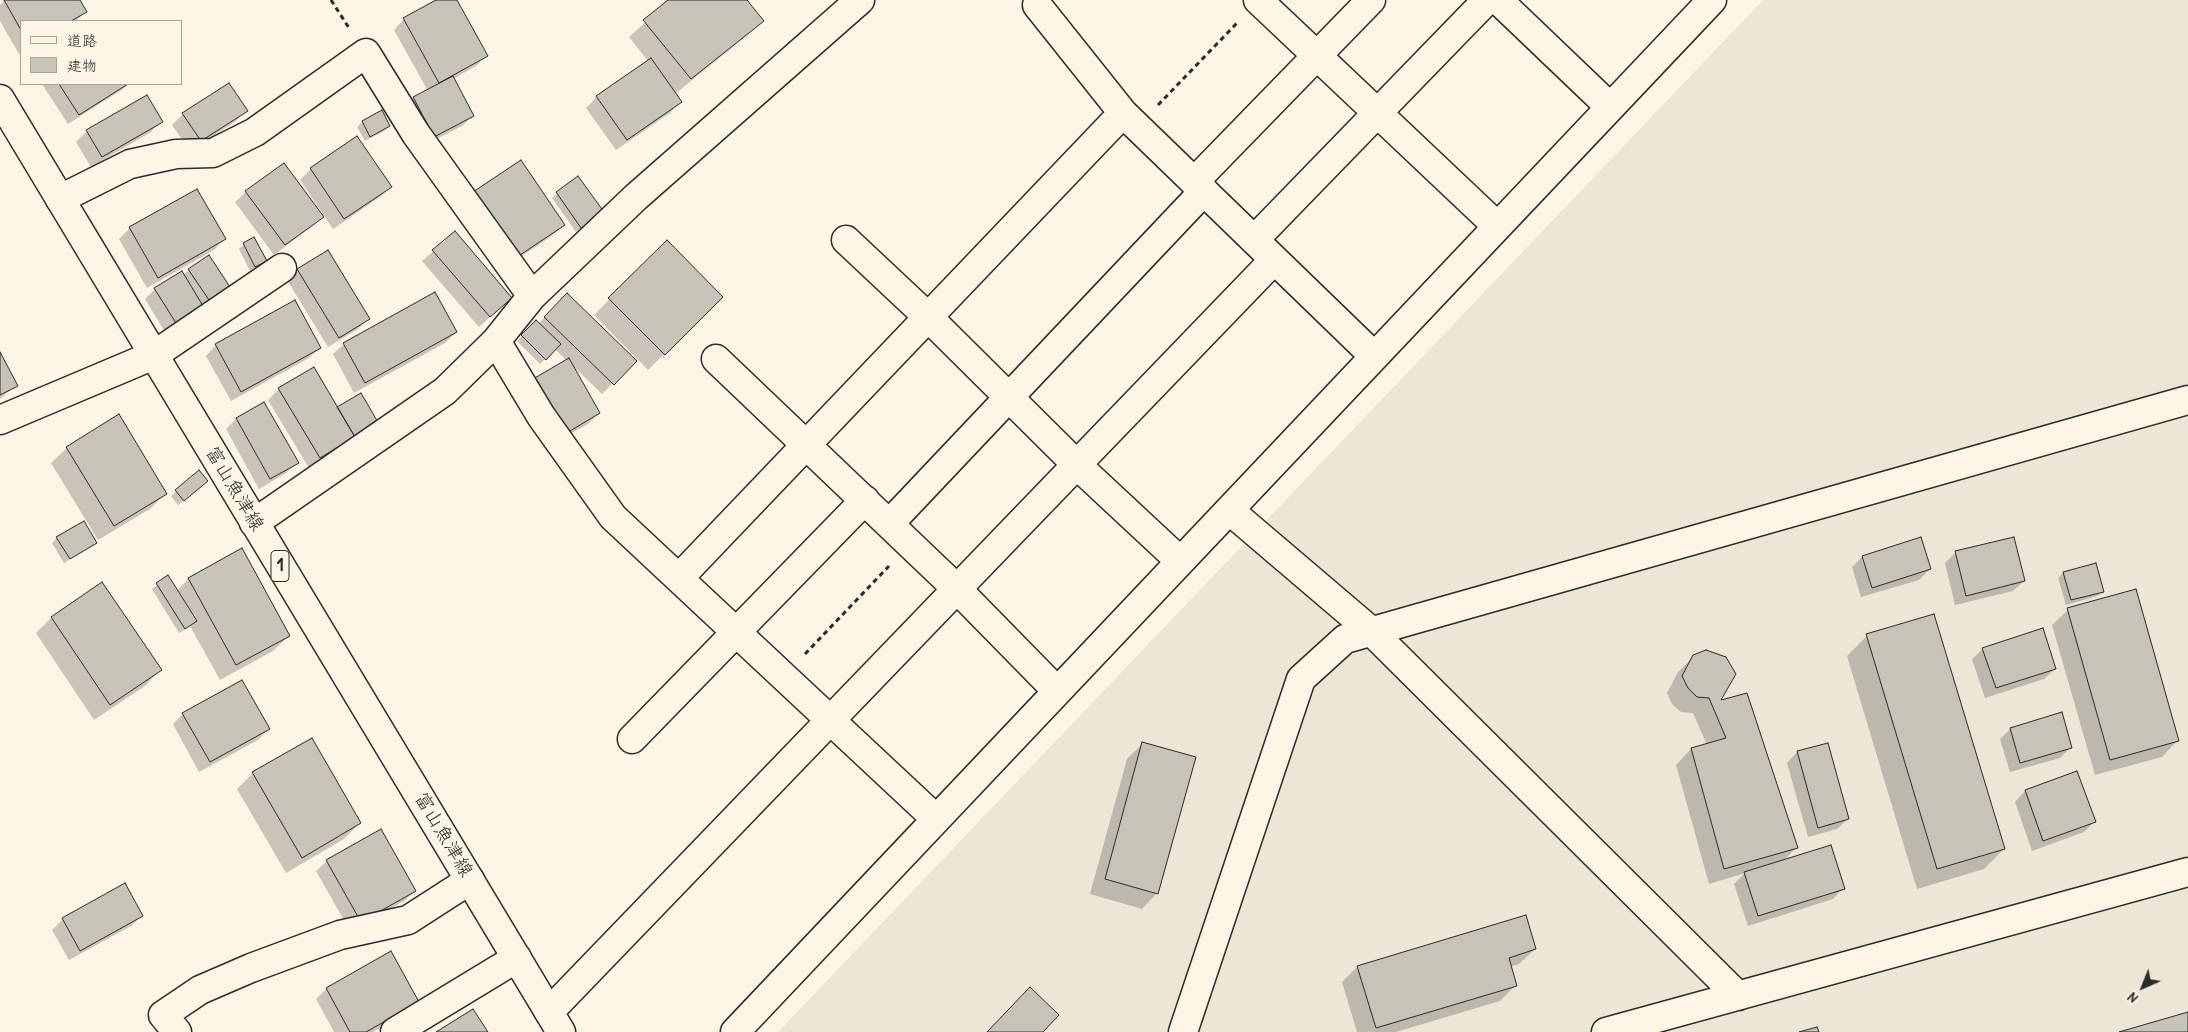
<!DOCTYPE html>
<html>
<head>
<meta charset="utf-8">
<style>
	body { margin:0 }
	#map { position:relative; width:2188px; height:1032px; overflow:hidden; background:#fcf5e5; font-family:"Patrick Hand","Klee One",sans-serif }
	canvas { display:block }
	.legend { position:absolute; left:20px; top:20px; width:162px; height:65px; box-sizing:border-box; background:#fcf5e5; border:1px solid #a8a49b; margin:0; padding:6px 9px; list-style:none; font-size:15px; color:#2b2b2b }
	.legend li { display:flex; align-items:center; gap:10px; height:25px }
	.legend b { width:25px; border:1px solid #a8a49b }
	.north { position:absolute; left:2118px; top:962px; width:50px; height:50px; -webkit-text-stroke:4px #fcf5e5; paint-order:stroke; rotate:224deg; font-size:14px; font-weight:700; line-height:20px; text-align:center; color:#2b2b2b }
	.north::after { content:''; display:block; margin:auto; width:18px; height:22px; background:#2b2b2b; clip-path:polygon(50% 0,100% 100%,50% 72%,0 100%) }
</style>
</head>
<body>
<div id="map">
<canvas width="2188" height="1032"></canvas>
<ul class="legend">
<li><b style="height:6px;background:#fcf5e5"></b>道路</li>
<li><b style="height:14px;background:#c8c3b7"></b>建物</li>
</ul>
<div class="north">N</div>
</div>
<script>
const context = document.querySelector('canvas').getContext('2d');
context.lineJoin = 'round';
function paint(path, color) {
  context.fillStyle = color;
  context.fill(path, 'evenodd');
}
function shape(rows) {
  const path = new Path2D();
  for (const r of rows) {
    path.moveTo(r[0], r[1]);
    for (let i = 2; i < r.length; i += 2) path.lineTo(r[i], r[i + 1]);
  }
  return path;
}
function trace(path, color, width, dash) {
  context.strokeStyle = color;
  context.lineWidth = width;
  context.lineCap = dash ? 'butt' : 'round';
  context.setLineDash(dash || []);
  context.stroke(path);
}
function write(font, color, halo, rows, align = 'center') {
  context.font = font + ' "Patrick Hand","Klee One",sans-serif';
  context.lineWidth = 5;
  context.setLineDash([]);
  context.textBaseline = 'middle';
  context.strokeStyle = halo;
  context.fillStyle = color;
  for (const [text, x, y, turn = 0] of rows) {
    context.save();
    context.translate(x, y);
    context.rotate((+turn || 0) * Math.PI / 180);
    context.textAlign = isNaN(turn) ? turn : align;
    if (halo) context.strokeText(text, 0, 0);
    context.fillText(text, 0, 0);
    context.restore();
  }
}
const built = shape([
	[1763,0,2188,0,2188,1032,778,1032]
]);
const shadow = shape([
	[5,0,78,0,85,12,76,21,21,21,21,53,19,54,0,21,0,5],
	[439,0,455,0,487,55,476,66,453,79,472,116,462,126,423,146,403,109,413,98,428,91,394,30,404,19],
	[670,0,745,0,762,20,746,36,675,94,680,102,670,113,616,150,586,108,597,97,648,61,629,37],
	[42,84,129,84,123,89,68,124],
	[146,96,161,121,151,132,91,167,76,142,87,131],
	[246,110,236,121,190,151,172,125,183,114],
	[381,112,389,126,384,131,365,141,357,127,362,122],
	[357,138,390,187,380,197,333,229,300,180,311,169],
	[578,178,597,216,576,232,552,198],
	[246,192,322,217,311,227,274,255,235,202],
	[463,204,563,225,553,235,506,267],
	[130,228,224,239,214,250,147,288,119,239],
	[455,233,511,298,479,327,422,261],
	[667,242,721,297,648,370,594,315],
	[244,244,265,261,250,271,239,249],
	[189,270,228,287,203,304,191,316,165,332,145,299,155,289,183,275],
	[298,270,368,318,358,329,328,347,287,280],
	[567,295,635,361,602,394,572,365,599,413,588,424,554,443,567,361,555,349,540,364,517,341,536,322,538,324],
	[456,332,445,343,354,393,333,354,344,344],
	[216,345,320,348,309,358,231,401,206,356],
	[0,354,16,385,0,399],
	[279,389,337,409,378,423,343,448,309,468,268,400],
	[263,403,297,463,286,473,259,489,226,429,236,419],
	[67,448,166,493,150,509,98,540,51,463],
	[199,472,201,486,178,505,171,496],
	[57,538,96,543,64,563,52,543],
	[242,550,289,636,273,651,220,680,190,626,179,633,152,589,168,577,177,591,188,579],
	[1956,552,2024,581,2013,591,1955,605,1945,563],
	[1862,557,1930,569,1919,580,1861,597,1852,567],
	[2063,573,2103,591,2097,596,2066,605,2058,578],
	[102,584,160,670,145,686,94,720,36,633,51,618],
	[2068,610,2177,741,2162,757,2095,775,2052,625],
	[1867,636,2004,849,1984,869,1917,889,1847,656],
	[1983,649,2055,669,2044,679,1985,698,1972,659],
	[1694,656,1796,848,1782,862,1843,888,1833,899,1748,926,1734,884,1745,873,1709,884,1676,765,1691,749,1707,745,1693,713,1681,712,1672,704,1667,693,1678,672],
	[183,714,268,729,258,740,199,772,173,724],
	[2061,714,2071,747,2060,758,2010,772,2000,739,2010,729],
	[1143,743,1157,893,1142,909,1090,894,1127,759],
	[1797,752,1848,819,1837,829,1808,837,1787,763],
	[253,773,360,823,344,839,286,873,237,789],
	[2025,791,2094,822,2084,832,2032,851,2015,802],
	[327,861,415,891,404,901,350,931,316,871],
	[142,915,131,926,69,960,52,930,63,919],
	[1525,917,1535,949,1519,964,1510,967,1516,985,1500,1001,1396,1032,1357,1032,1342,982,1357,967],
	[390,953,407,1013,373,1032,334,1032,316,999,326,989]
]);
const building = shape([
	[4,0,80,0,87,12,71,21,21,21,21,30,4,0],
	[436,0,457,0,488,56,439,83,403,18,436,0],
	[668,0,747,0,764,21,691,79,643,20,668,0],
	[651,58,682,102,627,140,596,96,651,58],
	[453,76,474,116,434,137,413,97,453,76],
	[229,83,248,111,201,141,182,113,229,83],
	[59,84,128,84,79,115,59,84],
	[147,95,163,122,102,157,86,130,147,95],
	[382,110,390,126,370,137,362,121,382,110],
	[357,136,392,187,344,219,310,168,357,136],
	[521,160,565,225,517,257,473,192,521,160],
	[284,163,324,217,285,245,245,191,284,163],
	[578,176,604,212,581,228,556,192,578,176],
	[197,189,226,239,158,278,129,227,197,189],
	[455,231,512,298,490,317,432,250,455,231],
	[254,237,267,261,255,267,243,243,254,237],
	[667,240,723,297,665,355,608,298,667,240],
	[328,250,370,319,339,338,297,269,328,250],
	[209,255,230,287,209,300,188,269,209,255],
	[182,271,203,306,176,323,154,288,182,271],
	[435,292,457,332,365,383,343,343,435,292],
	[567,293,637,361,614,385,544,317,567,293],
	[295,300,321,348,241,392,215,344,295,300],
	[536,320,561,344,546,360,521,335,536,320],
	[0,352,18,386,0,395,0,352],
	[569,358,600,413,565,434,533,379,569,358],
	[314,367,355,437,320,458,278,388,314,367],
	[361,393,379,424,355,437,337,407,361,393],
	[264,402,299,463,270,479,236,418,264,402],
	[119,414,167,494,114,526,66,447,119,414],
	[199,470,208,481,184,501,175,490,199,470],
	[84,521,97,543,70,559,56,537,84,521],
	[1921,537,1931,569,1872,588,1862,556,1921,537],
	[2014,537,2025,581,1966,596,1955,551,2014,537],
	[242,548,290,636,236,665,188,578,242,548],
	[2096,563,2104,592,2071,600,2063,572,2096,563],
	[168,575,197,621,185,629,156,583,168,575],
	[102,582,162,670,110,705,51,617,102,582],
	[2136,589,2179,741,2110,760,2067,608,2136,589],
	[1934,614,2005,849,1937,869,1866,634,1934,614],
	[2043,628,2056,669,1996,688,1982,648,2043,628],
	[1706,650,1726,657,1736,674,1721,700,1747,693,1798,848,1724,869,1691,748,1726,738,1709,698,1697,697,1688,688,1682,676,1693,655,1706,650],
	[242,680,270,729,210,762,182,713,242,680],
	[2062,712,2072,748,2020,763,2010,728,2062,712],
	[312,738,361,823,302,858,252,772,312,738],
	[1142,742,1196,757,1158,894,1105,879,1142,742],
	[1828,743,1849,819,1818,828,1797,751,1828,743],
	[2077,771,2096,822,2043,841,2025,790,2077,771],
	[381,829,416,891,361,922,326,860,381,829],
	[1831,845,1845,889,1758,916,1744,872,1831,845],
	[125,883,143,916,80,951,62,918,125,883],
	[1526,915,1536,949,1509,958,1517,986,1376,1028,1357,966,1526,915],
	[391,951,419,1002,366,1032,350,1032,326,988,391,951],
	[1030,987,1059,1015,1043,1032,987,1032,1030,987],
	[473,1009,488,1032,436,1032,473,1009],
	[2188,1012,2188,1032,2119,1032,2188,1012],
	[1817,1027,1819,1032,1799,1032,1817,1027]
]);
const path = shape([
	[331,0,349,28],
	[1158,105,1237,23],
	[805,654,889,566]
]);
const minor = shape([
	[1258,0,1497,226],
	[1498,0,1610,107],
	[1037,5,1123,113,1374,356],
	[1194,182,1371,0],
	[60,199,130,164,176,154,213,153,255,132,366,53,416,134,532,296],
	[846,240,928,317,1077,465,1180,561],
	[1254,240,1487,0],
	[496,341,541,416,613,517,936,819],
	[716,359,957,589,1057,691],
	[0,420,154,355,282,268],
	[1229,510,1371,631,1738,996],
	[254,523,445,391,496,341,532,296,636,197,860,0],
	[889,524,1204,191],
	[679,578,1123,113],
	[632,739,865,500],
	[549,1012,1274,260],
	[177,1032,163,1015,200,990,251,968,340,935,408,920,470,880],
	[395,1032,517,958],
	[735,1032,1712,0],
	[1183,1032,1301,679,1345,639,2188,400],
	[1606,1032,2188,872]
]);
const major = shape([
	[0,99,561,1032]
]);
const shields = [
	[280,566,18]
];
const shieldNames = [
	["1",280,566]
];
const streetNames = [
	["富山魚津線",234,489,59],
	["富山魚津線",443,835,59]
];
paint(built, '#ece6d7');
paint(shadow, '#0003');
paint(building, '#c8c3b7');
trace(building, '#2b2b2b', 1);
trace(minor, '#2b2b2b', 31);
trace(major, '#2b2b2b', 31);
trace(path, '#2b2b2b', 3, [5, 4]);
trace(minor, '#fcf5e5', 28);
trace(major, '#fcf5e5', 28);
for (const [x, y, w] of shields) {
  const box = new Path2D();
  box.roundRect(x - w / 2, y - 15.5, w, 31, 4);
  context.fillStyle = '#fcf5e5';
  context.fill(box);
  trace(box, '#2b2b2b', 1);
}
write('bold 18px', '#2b2b2b', null, shieldNames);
write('19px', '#2b2b2b', '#fcf5e5', streetNames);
</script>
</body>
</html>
